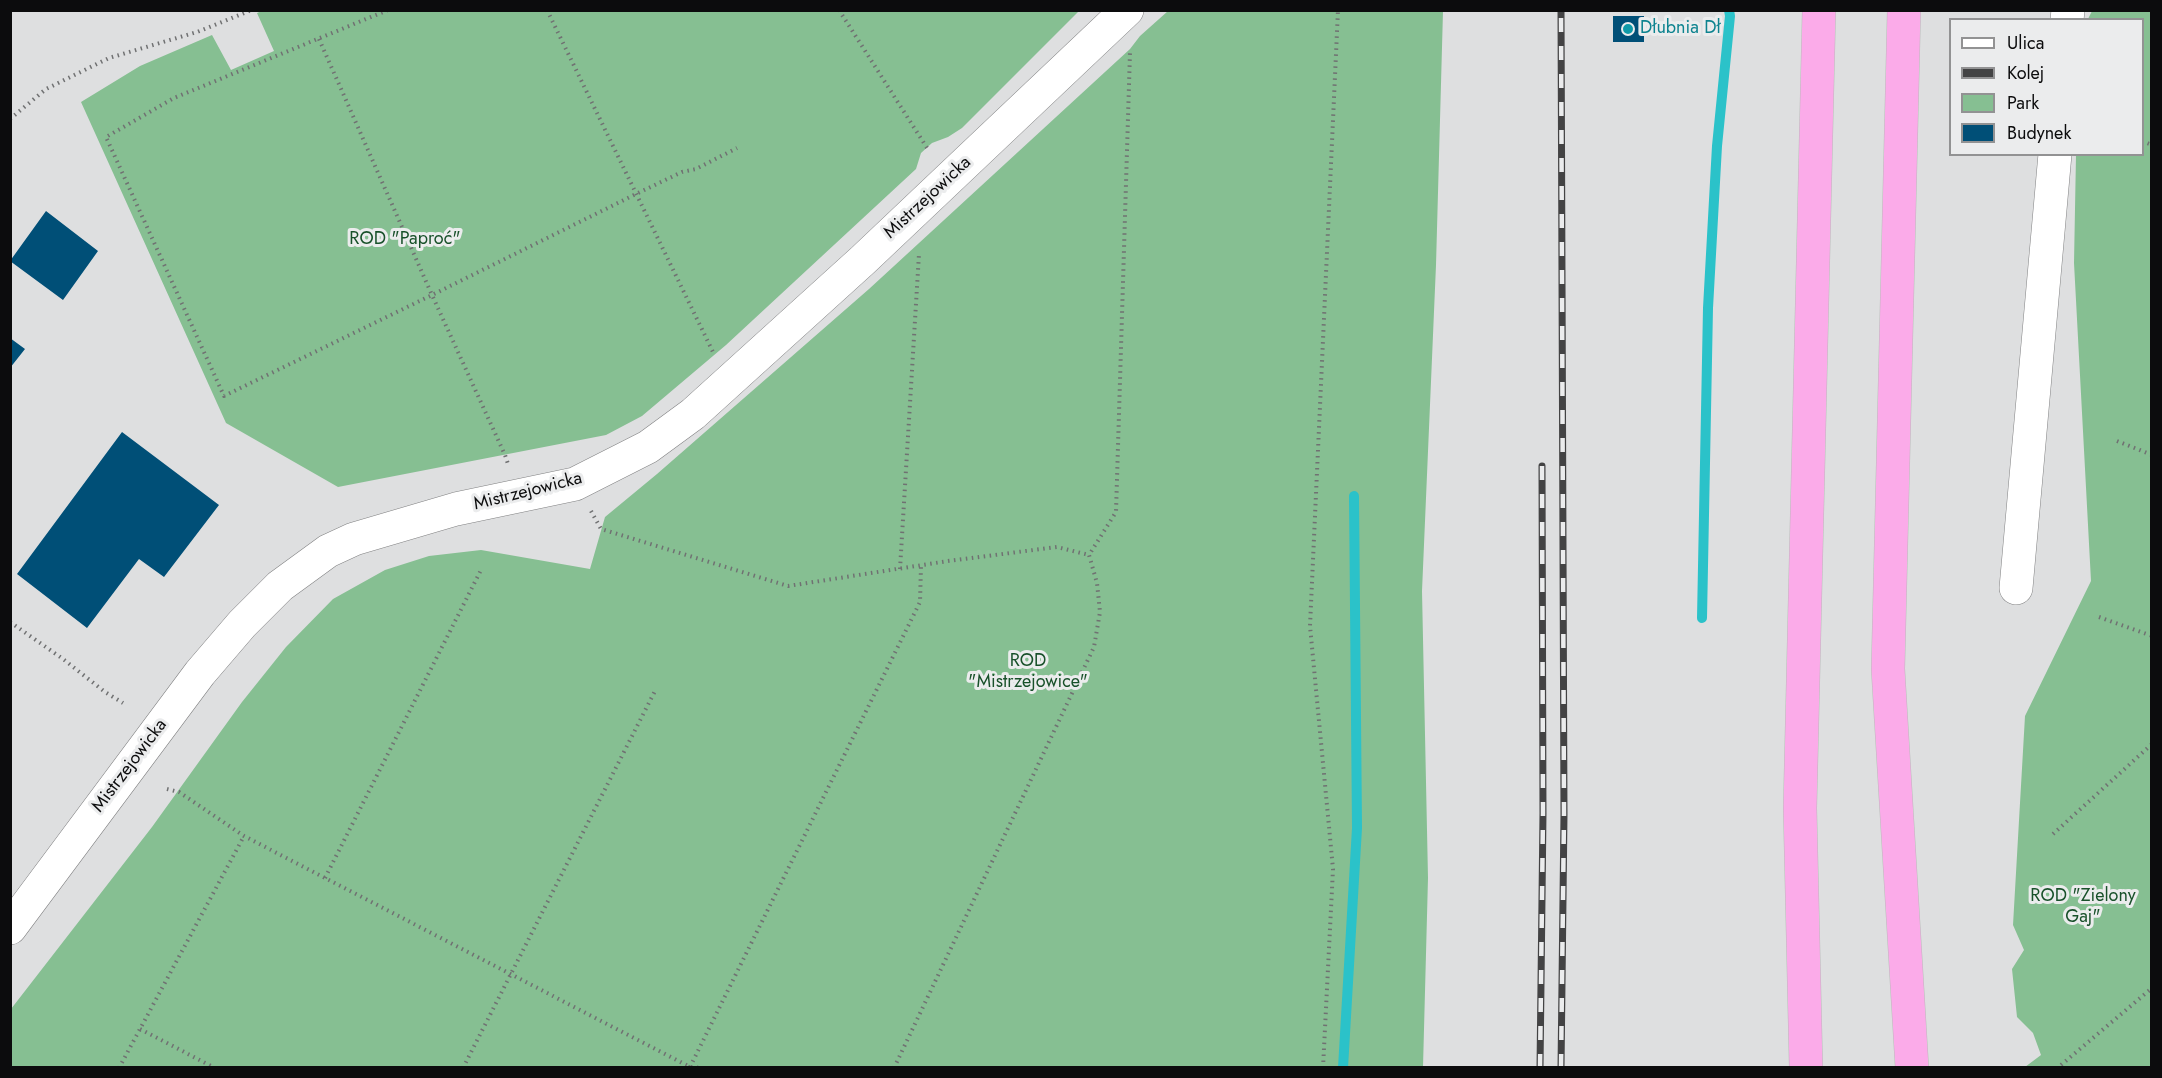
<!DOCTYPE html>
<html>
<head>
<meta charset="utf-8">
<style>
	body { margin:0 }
	#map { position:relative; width:2162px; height:1078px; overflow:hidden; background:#dedfe0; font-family:Jost,sans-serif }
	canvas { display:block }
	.frame { position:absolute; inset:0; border:12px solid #0c0c0d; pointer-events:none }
	.legend { position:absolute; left:1949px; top:18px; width:195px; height:138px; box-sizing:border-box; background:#ebeced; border:2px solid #929293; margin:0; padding:8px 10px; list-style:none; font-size:18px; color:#0c0c0d }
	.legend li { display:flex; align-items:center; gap:12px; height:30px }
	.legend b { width:30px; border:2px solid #929293 }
</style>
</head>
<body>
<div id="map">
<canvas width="2162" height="1078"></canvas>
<div class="frame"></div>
<ul class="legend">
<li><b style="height:8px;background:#fff"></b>Ulica</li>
<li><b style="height:8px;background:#434344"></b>Kolej</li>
<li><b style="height:16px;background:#86bf92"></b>Park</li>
<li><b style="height:16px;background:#004f77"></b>Budynek</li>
</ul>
</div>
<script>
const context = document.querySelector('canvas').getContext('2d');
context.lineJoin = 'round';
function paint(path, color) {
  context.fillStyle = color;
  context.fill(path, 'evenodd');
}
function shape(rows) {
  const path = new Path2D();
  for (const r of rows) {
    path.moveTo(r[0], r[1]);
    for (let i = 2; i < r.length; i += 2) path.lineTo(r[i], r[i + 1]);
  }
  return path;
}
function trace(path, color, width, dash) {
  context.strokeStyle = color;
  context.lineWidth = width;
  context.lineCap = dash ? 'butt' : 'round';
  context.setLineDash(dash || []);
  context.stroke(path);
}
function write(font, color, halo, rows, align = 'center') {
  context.font = font + ' Jost,sans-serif';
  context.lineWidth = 6;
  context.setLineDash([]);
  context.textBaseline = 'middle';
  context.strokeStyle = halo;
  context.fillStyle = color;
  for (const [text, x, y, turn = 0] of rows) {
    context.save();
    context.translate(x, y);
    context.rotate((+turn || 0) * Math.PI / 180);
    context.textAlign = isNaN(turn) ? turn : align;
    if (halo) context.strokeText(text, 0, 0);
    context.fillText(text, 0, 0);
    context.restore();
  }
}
const green = shape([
	[264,10,1079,10,1079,11,962,128,948,137,932,143,921,153,916,169,726,345,642,416,606,435,338,487,226,423,81,102,140,66,212,35,231,70,274,51,257,13],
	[1168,11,1443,11,1436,265,1422,591,1428,878,1423,1067,11,1067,11,1009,152,827,242,702,286,647,333,599,385,570,429,556,481,550,590,569,605,517,657,474,869,289,1130,49,1140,36],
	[2092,11,2151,11,2151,1067,2025,1067,2041,1055,2033,1033,2017,1017,2012,969,2024,950,2013,925,2025,716,2091,581,2074,263,2076,155,2142,154,2142,20,2088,19]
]);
const stream = shape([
	[1702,618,1708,308,1717,146,1730,16,1729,10],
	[1343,1068,1357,828,1354,496]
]);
const building = shape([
	[1613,16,1644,16,1644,42,1613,42],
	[46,211,98,251,63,300,10,261],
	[10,338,25,349,10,368],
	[122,432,219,505,164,577,139,559,87,628,17,574]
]);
const path = shape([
	[388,10,174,98,106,137,224,396,432,295,505,455,508,464],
	[547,10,713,352],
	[839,10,929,151],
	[319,39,432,295,636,194,682,172,696,169,737,148],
	[10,119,46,89,109,58,197,32,252,10],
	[2142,141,2152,145],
	[2117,441,2152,455],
	[591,511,601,529,788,586,948,561,1057,547,1089,555],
	[900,569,919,254],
	[2099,617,2152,636],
	[10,622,63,659,105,692,123,703],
	[167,789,179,792,244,836,690,1067,702,1068],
	[2053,834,2152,744],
	[325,878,481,570],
	[140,1029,215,1068],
	[2061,1065,2152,988],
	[690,1067,920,602,921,566],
	[119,1068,244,836],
	[463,1068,656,689],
	[894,1068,1094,647,1100,612,1097,583,1089,555,1116,512,1130,52],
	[1323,1068,1333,869,1310,626,1338,10]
]);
const minor = shape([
	[2067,20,2068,10],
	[2016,588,2055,154],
	[10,928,200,673,242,624,280,586,328,551,354,539,456,509,575,484,648,447,693,414,863,260,1127,10]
]);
const highway = shape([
	[1904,10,1888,669,1912,1068],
	[1806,1068,1800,808,1819,10]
]);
const rail = shape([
	[1540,1068,1543,813,1542,466],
	[1561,1068,1564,814,1561,10]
]);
const markers = [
	[1628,29,6,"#0f9aa8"]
];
const cultureNames = [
	["Dłubnia Dł",1640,29]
];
const streetNames = [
	["Mistrzejowicka",928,198,-43],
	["Mistrzejowicka",528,492,-14],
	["Mistrzejowicka",130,766,-53]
];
const parkNames = [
	["ROD \"Paproć\"",405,240],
	["ROD",1028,662],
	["\"Mistrzejowice\"",1028,683],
	["ROD \"Zielony",2083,897],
	["Gaj\"",2083,918]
];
paint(green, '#86bf92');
trace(stream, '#2bc2c9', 10);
paint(building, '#004f77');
trace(minor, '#808182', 34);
trace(highway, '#bbb', 34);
trace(path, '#707172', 4, [1.5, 4.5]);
trace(minor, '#fff', 33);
trace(highway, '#fbabe9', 33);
trace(rail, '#434344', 7);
trace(rail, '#ebeced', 4.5, [14]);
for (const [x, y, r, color] of markers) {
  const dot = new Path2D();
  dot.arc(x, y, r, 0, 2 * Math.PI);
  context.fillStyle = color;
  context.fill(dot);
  trace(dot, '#ebeced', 2);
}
write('18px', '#0d838f', '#ebeced', cultureNames, 'left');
write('18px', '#0c0c0d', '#ebeced', streetNames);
write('18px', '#18512a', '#ebeced', parkNames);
</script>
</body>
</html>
